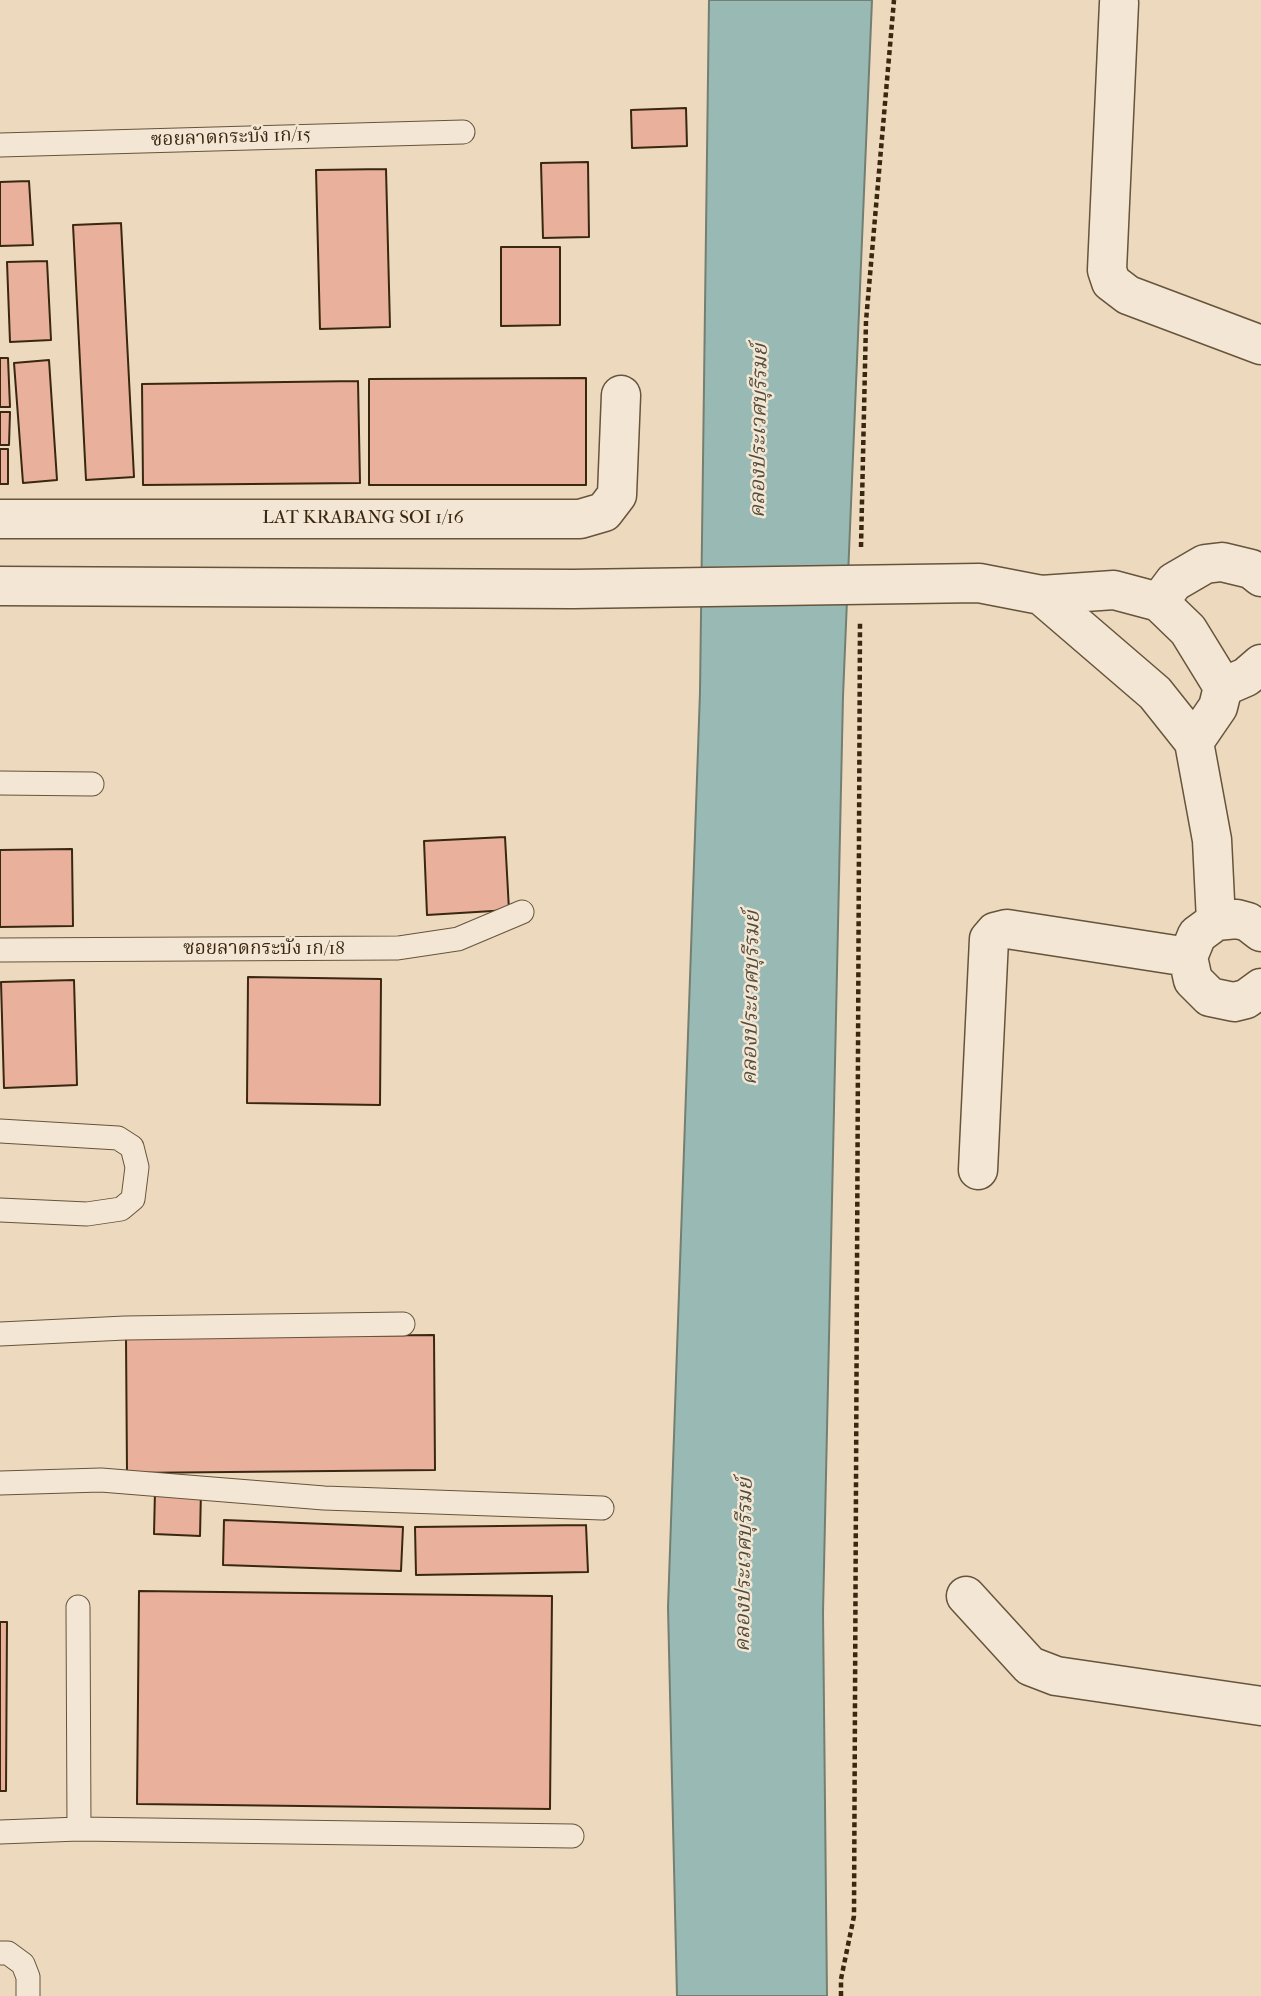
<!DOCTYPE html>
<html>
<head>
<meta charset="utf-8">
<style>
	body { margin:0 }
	canvas { display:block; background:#edd9bd }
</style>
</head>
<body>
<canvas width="1261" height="1996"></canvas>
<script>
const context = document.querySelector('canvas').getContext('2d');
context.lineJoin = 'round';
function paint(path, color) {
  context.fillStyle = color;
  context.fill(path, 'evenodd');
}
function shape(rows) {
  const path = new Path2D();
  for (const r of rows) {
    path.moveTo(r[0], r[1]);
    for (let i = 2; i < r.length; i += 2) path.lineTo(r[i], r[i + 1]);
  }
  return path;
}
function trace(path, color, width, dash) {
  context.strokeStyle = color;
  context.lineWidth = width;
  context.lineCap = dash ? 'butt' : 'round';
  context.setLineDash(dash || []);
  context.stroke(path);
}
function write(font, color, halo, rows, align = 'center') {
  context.font = font + ' "IM FELL French Canon","Noto Serif Thai",serif';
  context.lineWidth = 5;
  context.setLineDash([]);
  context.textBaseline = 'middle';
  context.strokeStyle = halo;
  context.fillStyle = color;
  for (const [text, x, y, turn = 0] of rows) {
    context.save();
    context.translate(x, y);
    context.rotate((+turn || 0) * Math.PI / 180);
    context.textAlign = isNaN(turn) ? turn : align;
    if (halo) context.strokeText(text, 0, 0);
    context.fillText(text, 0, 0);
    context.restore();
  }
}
const water = shape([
	[709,0,872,0,843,696,823,1612,827,1996,677,1996,668,1607,700,692,709,0]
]);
const building = shape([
	[686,108,687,146,632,148,631,110,686,108],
	[588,162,589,237,543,238,541,163,588,162],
	[386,169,390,327,320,329,316,170,386,169],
	[29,181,33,245,0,246,0,182,29,181],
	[121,223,134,477,86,480,73,225,121,223],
	[501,247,560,247,560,325,501,326,501,247],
	[47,261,51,340,10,342,7,262,47,261],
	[0,358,8,358,10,407,0,407,0,358],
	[49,360,57,480,23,483,14,363,49,360],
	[586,378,586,485,369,485,369,379,586,378],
	[358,381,360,483,143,485,142,384,358,381],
	[0,412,10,412,9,445,0,445,0,412],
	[0,449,8,449,8,484,0,484,0,449],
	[505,837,509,910,427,915,424,841,505,837],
	[72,849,73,926,0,927,0,850,72,849],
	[248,977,381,979,380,1105,247,1103,248,977],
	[74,980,77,1085,4,1088,1,982,74,980],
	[434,1335,435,1470,127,1473,126,1338,434,1335],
	[155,1490,201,1491,200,1536,154,1534,155,1490],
	[224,1520,403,1527,401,1571,223,1565,224,1520],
	[586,1525,588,1572,416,1575,415,1527,586,1525],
	[139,1591,552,1596,550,1809,137,1804,139,1591],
	[0,1622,7,1622,6,1791,0,1791,0,1622]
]);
const path = shape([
	[861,547,866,321,894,0],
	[841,1996,841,1979,854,1916,860,623]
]);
const lane = shape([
	[0,145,463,132],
	[0,783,92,784],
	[0,950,398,948,458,939,522,912],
	[0,1131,118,1138,132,1147,137,1167,133,1199,121,1209,87,1214,0,1210],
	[0,1334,125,1328,403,1324],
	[0,1483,101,1480,324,1498,602,1508],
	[78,1607,79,1829],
	[0,1832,79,1829,572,1836],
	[0,1953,8,1953,23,1964,28,1977,28,1996]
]);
const street = shape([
	[1119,3,1107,270,1111,282,1128,295,1261,345],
	[0,519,580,519,604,512,617,495,621,395],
	[0,586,573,589,979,583,1041,595,1114,590,1159,602,1188,630,1223,687,1218,707,1194,742],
	[1041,595,1155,693,1194,742,1212,840,1216,921],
	[1159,602,1174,582,1205,564,1222,562,1251,569,1261,577],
	[1223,687,1246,677,1261,664],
	[1261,932,1248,922,1237,919,1216,921,1197,935,1188,957,1193,980,1210,997,1234,1002,1246,999,1261,988],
	[978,1170,989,939,995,932,1007,929,1188,957],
	[966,1596,1030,1666,1056,1676,1261,1706]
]);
const streetNames = [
	["ซอยลาดกระบัง 1ก/15",231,138,-2],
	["LAT KRABANG SOI 1/16",363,518],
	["ซอยลาดกระบัง 1ก/18",264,949]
];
const waterNames = [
	["คลองประเวศบุรีรมย์",760,431,-89],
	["คลองประเวศบุรีรมย์",752,998,-89],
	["คลองประเวศบุรีรมย์",745,1565,-89]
];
paint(water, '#99bab4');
trace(water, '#737f72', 2);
paint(building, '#e9b09b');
trace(building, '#392710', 2);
trace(lane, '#66543b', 25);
trace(street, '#66543b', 41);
trace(path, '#392710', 4.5, [5, 3.5]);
trace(lane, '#f3e6d4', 23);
trace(street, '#f3e6d4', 38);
write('19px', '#392710', '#f3e6d4', streetNames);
write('italic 21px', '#514c39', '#f3e6d4', waterNames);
</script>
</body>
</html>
